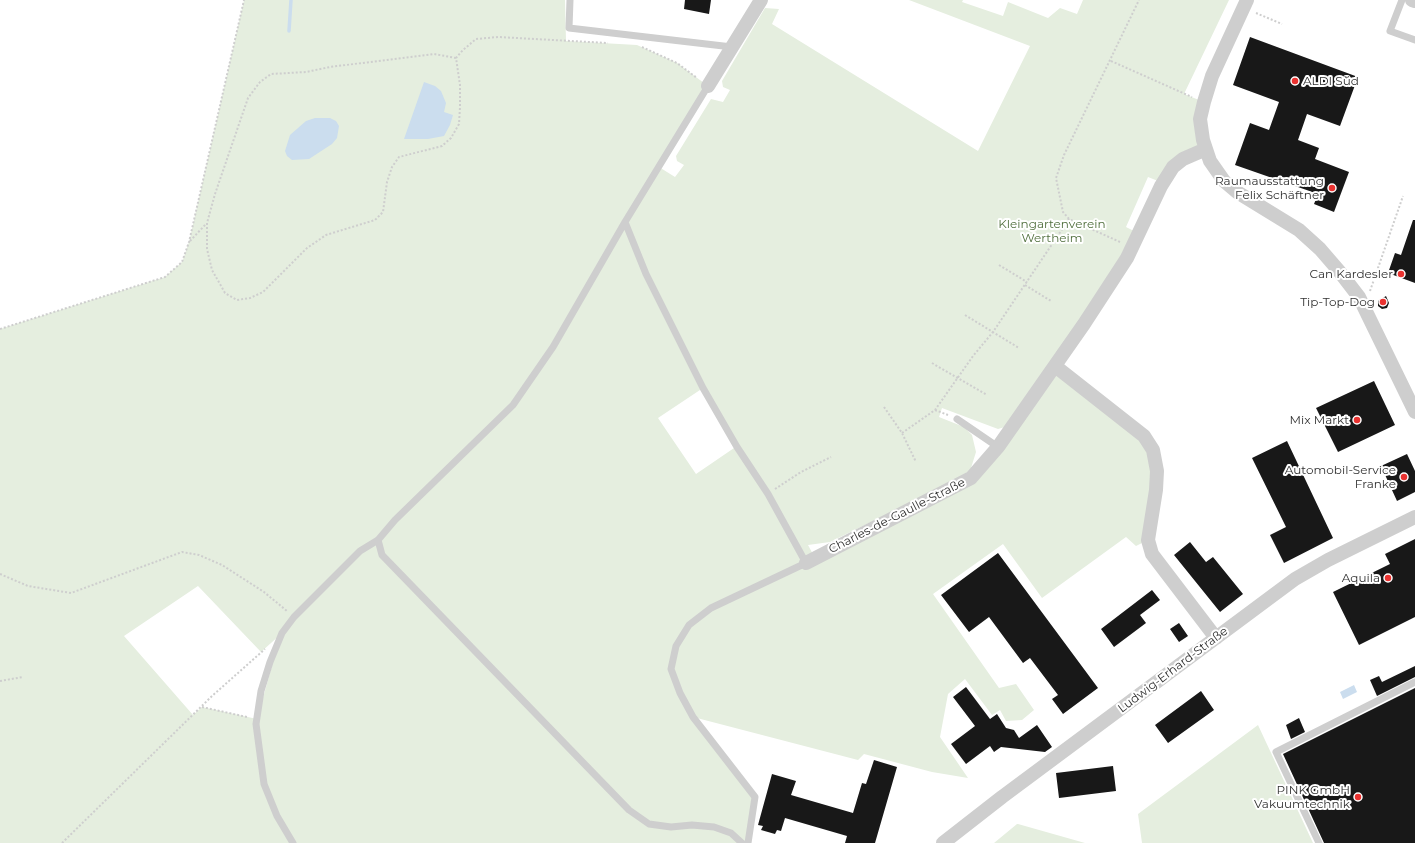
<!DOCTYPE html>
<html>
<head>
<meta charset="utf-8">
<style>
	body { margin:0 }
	canvas { display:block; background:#fff }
</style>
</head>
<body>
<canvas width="1415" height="843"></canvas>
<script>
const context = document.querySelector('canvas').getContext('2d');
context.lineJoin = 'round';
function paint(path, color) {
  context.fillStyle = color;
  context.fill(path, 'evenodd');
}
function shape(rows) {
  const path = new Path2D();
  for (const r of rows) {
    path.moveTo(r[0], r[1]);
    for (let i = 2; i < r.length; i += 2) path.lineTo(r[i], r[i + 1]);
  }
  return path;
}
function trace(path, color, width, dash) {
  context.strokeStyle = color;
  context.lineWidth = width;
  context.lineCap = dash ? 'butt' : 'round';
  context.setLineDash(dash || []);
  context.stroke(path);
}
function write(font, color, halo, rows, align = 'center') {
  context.font = font + ' Montserrat,sans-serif';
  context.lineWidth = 4;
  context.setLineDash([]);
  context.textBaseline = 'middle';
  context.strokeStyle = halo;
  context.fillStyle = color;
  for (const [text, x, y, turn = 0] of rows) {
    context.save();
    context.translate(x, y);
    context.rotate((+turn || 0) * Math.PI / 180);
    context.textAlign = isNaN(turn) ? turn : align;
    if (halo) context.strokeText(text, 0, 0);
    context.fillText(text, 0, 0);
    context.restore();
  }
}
const green = shape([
	[244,0,565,0,566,41,637,45,677,63,708,86,659,167,675,177,684,165,677,161,676,156,711,99,723,102,730,90,723,87,722,81,765,8,779,9,772,24,978,151,1030,46,909,0,963,0,962,2,1003,16,1008,2,1048,18,1060,8,1077,14,1083,0,1229,0,1184,94,1204,102,1203,140,1163,183,1148,177,1126,227,1136,232,1115,268,1005,427,998,429,942,408,939,417,964,427,972,435,976,452,971,468,963,477,830,542,808,545,815,558,971,478,1052,370,1153,450,1148,540,1136,546,1126,537,1042,598,1003,544,933,594,999,688,1016,684,1034,710,1022,720,1006,721,1000,710,992,715,965,679,948,694,940,737,968,778,932,772,864,754,858,760,693,717,755,797,748,843,0,843,0,329,165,277,182,262,189,242],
	[703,388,737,446,696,474,658,418],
	[198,586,261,652,281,634,257,719,202,707,193,715,124,636],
	[1258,725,1313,843,1142,843,1138,814],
	[1017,824,1018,824,1085,843,994,843]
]);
const water = shape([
	[424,82,435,86,441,91,446,103,444,112,453,115,450,125,444,136,428,139,404,139],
	[315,118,330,118,336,121,339,126,337,138,332,144,309,159,292,160,287,156,285,151,290,135,306,121],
	[1354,685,1357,692,1343,699,1340,692]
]);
const stream = shape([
	[289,31,291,0]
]);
const building = shape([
	[685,0,711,0,709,14,684,9],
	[1250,37,1358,77,1340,126,1307,114,1298,140,1319,148,1315,159,1349,172,1334,212,1314,204,1318,194,1235,165,1250,123,1269,130,1279,102,1233,85],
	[1413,220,1415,220,1415,283,1388,273,1395,253,1401,255],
	[1386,296,1389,303,1387,308,1382,309,1378,306,1378,301],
	[1374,381,1395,425,1338,452,1316,408],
	[1287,441,1333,538,1284,563,1270,535,1286,527,1252,458],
	[1407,454,1415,471,1415,492,1397,501,1381,466],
	[1415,539,1415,617,1359,645,1333,592,1390,564,1385,554],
	[1190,542,1206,562,1213,557,1243,594,1220,612,1174,555],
	[998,553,1098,688,1063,714,1052,699,1058,695,1030,658,1023,663,989,617,969,632,941,595],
	[1152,590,1160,600,1140,615,1146,623,1114,647,1101,629],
	[1179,623,1188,636,1179,642,1170,629],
	[1415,666,1415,677,1377,696,1370,680,1379,676,1382,682],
	[966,687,990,719,997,714,1006,728,1014,730,1019,738,1037,725,1052,747,1045,752,1001,747,994,752,990,746,966,764,951,744,975,726,953,697],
	[1415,688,1415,843,1324,843,1283,754],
	[1201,691,1214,710,1168,743,1155,725],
	[1299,718,1305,732,1291,739,1286,725],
	[874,760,897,767,875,843,845,843,847,836,785,818,781,831,777,830,775,834,761,830,763,826,758,825,772,774,796,781,791,795,853,813,862,783,866,784],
	[1113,766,1116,791,1059,798,1056,773]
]);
const path = shape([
	[1256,13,1282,24],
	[642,47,677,63,697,78],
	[456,58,434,54,330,67,306,72,271,74,260,82,248,98,215,194,207,223,207,249,212,270,225,293,237,300,250,298,263,292,307,248,326,235,375,220,383,212,387,182,392,167,399,157,442,146,451,138,459,124,460,107,460,85,456,58,463,50,476,39,498,37,608,43],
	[1111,61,1192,97],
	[190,241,206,224],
	[1120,242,1069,219,1063,212,1056,178,1064,155,1139,0],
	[999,265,1027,282],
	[1025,285,1051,301],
	[1370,291,1403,196],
	[965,315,1019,348],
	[0,329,165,277,182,262,189,242,244,0],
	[932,363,987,395],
	[884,407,902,433,916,462],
	[935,410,948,415],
	[902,433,935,410,973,356,993,332,1069,219],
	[775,489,801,472,831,457],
	[0,574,28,586,71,593,182,552,199,555,222,565,264,592,287,611],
	[0,681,23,677],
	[202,707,247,717],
	[62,843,212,696,265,649]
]);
const service = shape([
	[570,0,569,28,732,47],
	[1402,0,1390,31,1415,40],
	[625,222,646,274,703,388,737,447,768,494,806,563,711,608,689,625,676,646,671,669,680,693,693,717,755,797,748,843],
	[957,419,998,447],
	[378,540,382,555,629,810,649,824,671,827,692,825,714,827,731,833,742,843],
	[293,843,277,816,264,784,256,724,261,691,270,662,282,633,294,617,360,551,378,540,395,520,513,405,553,347,625,222,708,86],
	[1319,843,1276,752,1415,682]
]);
const minor = shape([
	[1247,0,1212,76,1204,102,1200,119,1203,140,1210,161,1224,181,1237,192,1299,230,1320,249,1339,271,1359,297,1415,412],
	[1412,0,1415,1],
	[708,86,761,0],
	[1055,366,1144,436,1153,450,1157,471,1156,490,1148,540,1152,554,1216,638],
	[806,563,971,478,998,447,1084,324,1127,258,1161,186,1173,167,1183,159,1206,149],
	[943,843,1002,797,1295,579,1328,560,1415,517]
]);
const markers = [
	[1295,81,4,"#ea3230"],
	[1332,188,4,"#ea3230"],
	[1401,274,4,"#ea3230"],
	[1383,302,4,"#ea3230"],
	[1357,420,4,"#ea3230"],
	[1404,477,4,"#ea3230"],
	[1388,578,4,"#ea3230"],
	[1358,797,4,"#ea3230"]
];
const poiNames = [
	["ALDI Süd",1303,81,"left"],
	["Raumausstattung",1324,181],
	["Felix Schäftner",1324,195],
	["Can Kardesler",1393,274],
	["Tip-Top-Dog",1375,302],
	["Mix Markt",1349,420],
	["Automobil-Service",1396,470],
	["Franke",1396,484],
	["Aquila",1380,578],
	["PINK GmbH",1350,790],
	["Vakuumtechnik",1350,804]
];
const parkNames = [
	["Kleingartenverein",1052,224],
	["Wertheim",1052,238]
];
const streetNames = [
	["Charles-de-Gaulle-Straße",897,516,-27],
	["Ludwig-Erhard-Straße",1173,670,-37]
];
paint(green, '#e5eedf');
paint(water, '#cbddee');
trace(stream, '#cbddee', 3.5);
paint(building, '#181818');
trace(path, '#cecece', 2, [2, 2]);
trace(service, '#cecece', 7);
trace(minor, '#cecece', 14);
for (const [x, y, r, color] of markers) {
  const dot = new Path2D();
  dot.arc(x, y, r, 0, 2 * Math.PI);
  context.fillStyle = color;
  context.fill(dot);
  trace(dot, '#fff', 1.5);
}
write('12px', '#313131', '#fff', poiNames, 'right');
write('12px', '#4f6e3c', '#fff', parkNames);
write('12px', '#313131', '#fff', streetNames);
</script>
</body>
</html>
